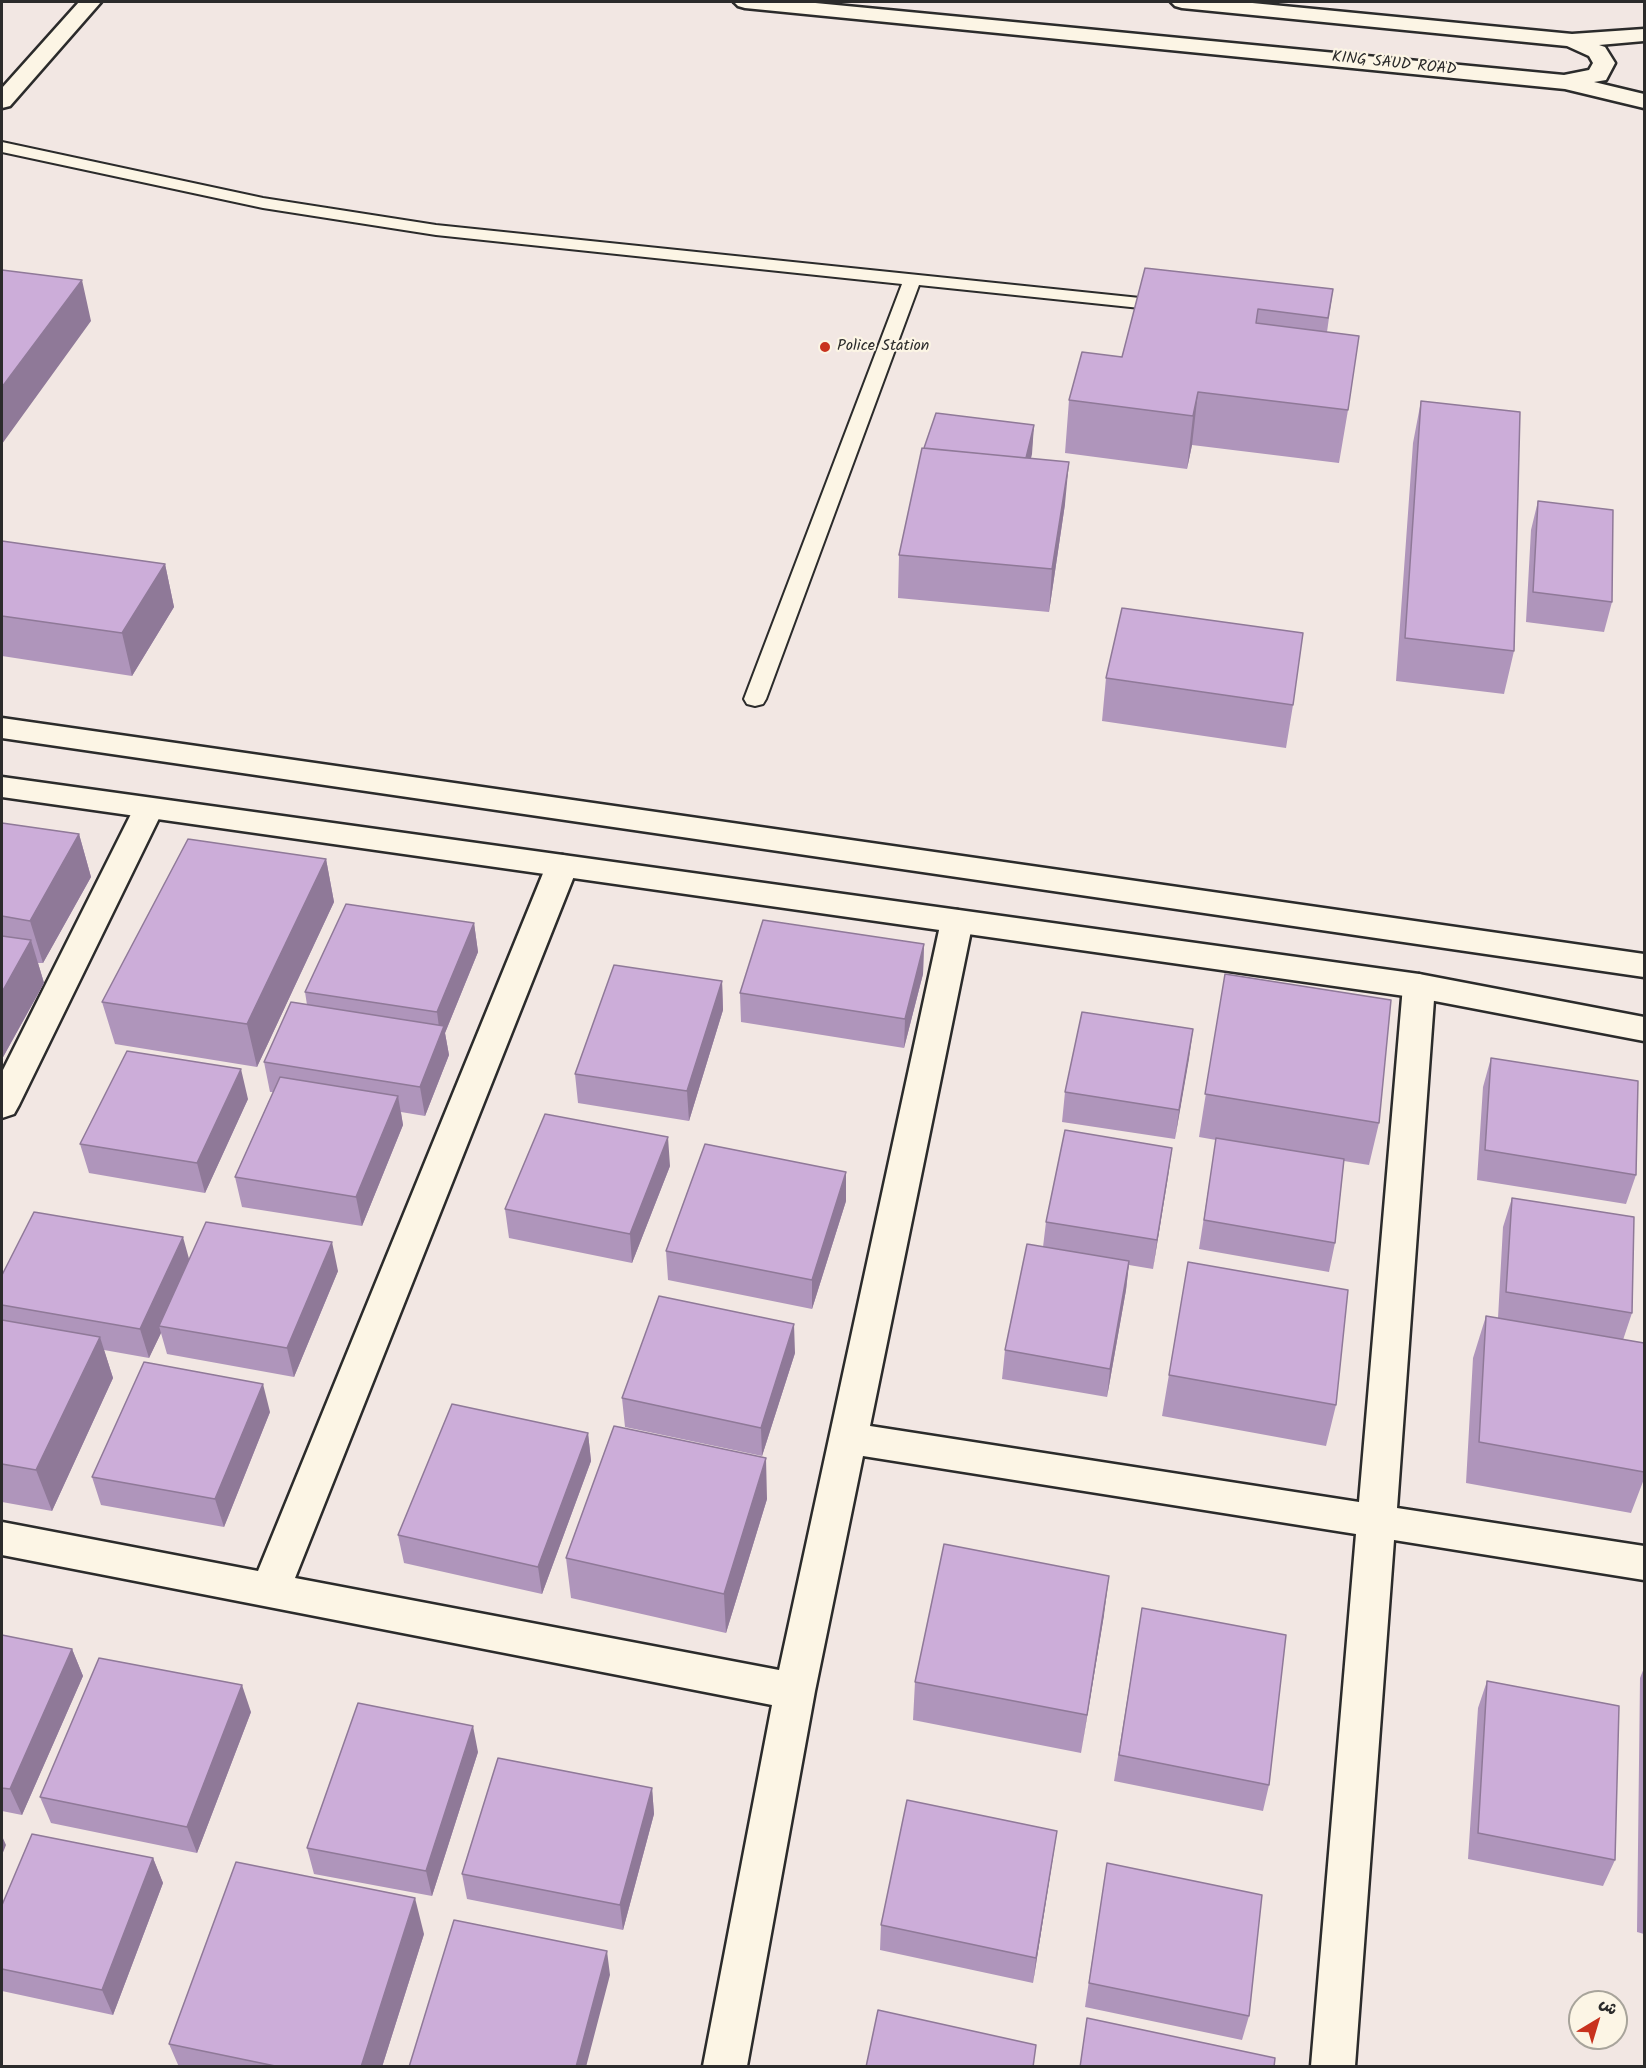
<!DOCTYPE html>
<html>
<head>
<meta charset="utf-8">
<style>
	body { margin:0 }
	#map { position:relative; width:1646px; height:2068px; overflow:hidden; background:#f2e7e3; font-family:Kalam,"Playpen Sans Arabic",sans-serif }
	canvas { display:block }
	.frame { position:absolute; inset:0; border:3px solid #2b2b2b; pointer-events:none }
	.north { position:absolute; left:1568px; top:1990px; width:60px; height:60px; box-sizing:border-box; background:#fcf5e5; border:2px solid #a8a49b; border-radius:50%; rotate:38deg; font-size:16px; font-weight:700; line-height:24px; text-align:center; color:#2b2b2b }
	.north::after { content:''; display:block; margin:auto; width:21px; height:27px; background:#c8321e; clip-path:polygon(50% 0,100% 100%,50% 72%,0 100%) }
</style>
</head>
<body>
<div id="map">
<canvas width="1646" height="2068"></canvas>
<div class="frame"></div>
<div class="north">ش</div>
</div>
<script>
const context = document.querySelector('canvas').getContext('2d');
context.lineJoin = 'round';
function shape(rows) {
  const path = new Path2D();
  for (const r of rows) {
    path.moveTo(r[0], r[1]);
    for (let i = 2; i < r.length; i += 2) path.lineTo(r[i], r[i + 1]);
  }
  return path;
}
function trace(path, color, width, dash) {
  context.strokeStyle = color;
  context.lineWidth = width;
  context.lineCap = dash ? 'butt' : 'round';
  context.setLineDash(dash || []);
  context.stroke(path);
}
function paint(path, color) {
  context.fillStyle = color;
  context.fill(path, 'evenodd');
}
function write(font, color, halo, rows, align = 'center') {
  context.font = font + ' Kalam,sans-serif';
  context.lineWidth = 4.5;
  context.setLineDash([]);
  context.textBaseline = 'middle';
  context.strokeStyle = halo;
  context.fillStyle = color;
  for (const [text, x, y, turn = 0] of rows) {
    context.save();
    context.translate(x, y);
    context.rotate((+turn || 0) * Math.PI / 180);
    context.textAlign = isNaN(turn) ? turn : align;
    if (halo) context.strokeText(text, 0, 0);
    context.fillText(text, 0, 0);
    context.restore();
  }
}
const lane = shape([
	[2,142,263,198,436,225,1169,301,1178,306,1169,311,919,285,766,699,763,704,755,706,747,704,744,699,902,284,436,235,263,208,2,152,2,142]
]);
const street = shape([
	[149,798,160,801,164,808,19,1105,14,1114,2,1118,2,1072,134,808,138,801,149,798],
	[562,855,573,858,578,866,295,1578,779,1670,941,921,946,913,957,910,968,913,973,921,870,1426,1359,1502,1403,986,1408,978,1419,974,1430,978,1435,986,1397,1508,1644,1546,1644,1580,1394,1540,1355,2066,1311,2066,1356,1534,863,1456,815,1691,747,2066,703,2066,772,1705,2,1555,2,1522,258,1571,546,866,551,858,562,855]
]);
const secondary = shape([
	[79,2,101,2,10,106,2,108,2,88,79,2],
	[734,2,805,2,1564,75,1589,70,1593,63,1589,56,1567,46,1182,8,1175,6,1171,2,1242,2,1572,34,1644,29,1644,41,1599,45,1605,47,1615,63,1606,80,1594,82,1644,94,1644,108,1565,89,745,8,738,6,734,2],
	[2,718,1644,954,1644,977,2,738,2,718],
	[2,777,1419,974,1644,1017,1644,1041,1419,998,2,797,2,777]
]);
const wall = shape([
	[1145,268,1333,289,1327,332,1348,410,1339,463,1192,445,1187,469,1065,453,1069,400,1122,357],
	[1421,401,1514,651,1504,694,1396,681,1413,443],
	[1034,425,1031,458,1065,504,1049,612,898,598,899,555,924,448],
	[1538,501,1612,602,1604,632,1526,622,1531,530],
	[2,541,165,564,174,607,132,676,2,656],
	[1106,678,1293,705,1286,748,1102,721],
	[2,823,79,834,91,877,43,963,38,963,44,983,2,1059],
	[326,859,334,902,257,1067,115,1044,102,1002],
	[474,923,478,952,445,1033,449,1055,425,1116,401,1112,403,1125,362,1226,242,1207,235,1177,273,1092,270,1092,264,1062,307,1005,305,992],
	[924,944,923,974,904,1048,741,1022,740,993],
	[1225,974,1379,1123,1369,1165,1344,1161,1335,1243,1329,1272,1199,1249,1216,1140,1199,1137],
	[722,981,723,1010,689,1121,578,1103,575,1074],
	[1193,1029,1175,1139,1062,1122,1065,1092],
	[1491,1058,1636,1175,1626,1204,1477,1180,1483,1087],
	[248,1099,205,1193,89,1173,80,1144],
	[1172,1148,1153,1269,1129,1265,1126,1290,1107,1397,1002,1379,1005,1350,1043,1247,1046,1222],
	[670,1166,632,1263,509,1238,505,1209],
	[1512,1198,1632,1313,1623,1340,1644,1343,1644,1479,1631,1513,1466,1483,1473,1358,1486,1316,1498,1318,1503,1227],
	[846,1201,812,1309,668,1280,666,1251],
	[189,1259,338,1271,294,1377,167,1354,161,1333,149,1358,104,1350,113,1378,52,1511,2,1502,2,1275],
	[1188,1262,1336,1405,1326,1446,1162,1416],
	[795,1353,762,1456,625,1427,622,1398],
	[270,1412,224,1527,101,1505,92,1477],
	[588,1433,591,1461,542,1594,404,1563,398,1535],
	[767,1499,726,1633,571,1598,566,1558],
	[1142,1608,1269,1785,1263,1811,1114,1781],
	[1104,1615,1081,1753,913,1720,915,1682],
	[2,1635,72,1649,83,1676,22,1815,2,1811],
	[1644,1668,1644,1934,1637,1932,1640,1678],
	[1487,1681,1615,1860,1603,1886,1468,1859,1478,1708],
	[251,1712,197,1853,51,1823,40,1797],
	[478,1752,432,1896,314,1874,307,1848],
	[652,1788,654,1814,623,1930,467,1899,462,1874],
	[1057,1831,1033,1983,880,1950,881,1925],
	[153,1858,163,1883,113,2015,2,1991,2,1905],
	[1103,1889,1249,2016,1242,2040,1085,2007],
	[424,1934,382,2067,179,2067,169,2044]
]);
const shadedWall = shape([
	[82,280,91,321,2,444,2,387],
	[1198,392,1192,445,1187,469,1193,416],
	[1034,425,1032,454,1023,490,1025,461],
	[1069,462,1065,504,1049,612,1052,569],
	[165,564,174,607,132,676,122,633],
	[79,834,91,877,43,963,30,921],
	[326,859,334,902,257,1067,247,1024],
	[474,923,478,952,445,1033,449,1055,425,1116,420,1087,440,1035,437,1012],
	[31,940,44,983,2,1059,2,992],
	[924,944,923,974,904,1048,905,1019],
	[722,981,723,1010,689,1121,687,1091],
	[1193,1029,1189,1059,1175,1139,1179,1110],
	[241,1069,248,1099,205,1193,197,1163],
	[398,1096,403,1125,362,1226,356,1197],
	[668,1137,670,1166,632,1263,630,1234],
	[1172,1148,1168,1177,1153,1269,1157,1240],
	[846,1172,846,1201,812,1309,812,1280],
	[183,1237,191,1266,159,1326,161,1333,149,1358,140,1329],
	[332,1242,338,1271,294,1377,287,1348],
	[1129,1261,1126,1290,1107,1397,1110,1369],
	[794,1324,795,1353,762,1456,761,1428],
	[100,1337,113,1378,52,1511,36,1470],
	[263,1384,270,1412,224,1527,215,1499],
	[588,1433,591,1461,542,1594,538,1567],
	[766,1458,767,1499,726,1633,724,1594],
	[1109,1576,1104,1615,1081,1753,1087,1715],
	[72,1649,83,1676,22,1815,10,1789],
	[242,1685,251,1712,197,1853,187,1827],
	[473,1726,478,1752,432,1896,426,1871],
	[652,1788,654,1814,623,1930,620,1905],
	[1057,1831,1053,1857,1033,1983,1036,1958],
	[2,1836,6,1845,2,1855],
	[153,1858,163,1883,113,2015,102,1990],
	[415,1898,424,1934,382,2067,361,2067],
	[607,1951,610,1975,586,2067,576,2067]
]);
const building = shape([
	[1145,268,1333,289,1328,318,1258,309,1256,323,1359,336,1348,410,1198,392,1193,416,1069,400,1082,352,1122,357,1145,268],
	[2,270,82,280,2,387,2,270],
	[1421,401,1520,412,1514,651,1405,638,1421,401],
	[936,413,1034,425,1026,458,924,448,936,413],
	[922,448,1069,462,1052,569,899,555,922,448],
	[1538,501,1613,510,1612,602,1533,592,1538,501],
	[2,541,165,564,122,633,2,616,2,541],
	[1122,608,1303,633,1293,705,1106,678,1122,608],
	[2,823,79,834,30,921,2,916,2,823],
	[188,839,326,859,247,1024,102,1002,188,839],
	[346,904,474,923,437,1012,305,992,346,904],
	[763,920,924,944,905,1019,740,993,763,920],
	[2,936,31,940,2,992,2,936],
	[614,965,722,981,687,1091,575,1074,614,965],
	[1225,974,1391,1000,1379,1123,1205,1094,1225,974],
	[291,1002,444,1026,420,1087,264,1062,291,1002],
	[1082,1012,1193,1029,1179,1110,1065,1092,1082,1012],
	[127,1051,241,1069,197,1163,80,1144,127,1051],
	[1491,1058,1638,1081,1636,1175,1485,1150,1491,1058],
	[280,1077,398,1096,356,1197,235,1177,280,1077],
	[545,1114,668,1137,630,1234,505,1209,545,1114],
	[1065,1130,1172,1148,1157,1240,1046,1222,1065,1130],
	[1216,1138,1344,1159,1335,1243,1204,1220,1216,1138],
	[705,1144,846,1172,812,1280,666,1251,705,1144],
	[1512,1198,1634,1217,1632,1313,1506,1292,1512,1198],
	[34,1212,183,1237,140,1329,2,1305,2,1275,34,1212],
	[206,1222,332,1242,287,1348,159,1326,206,1222],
	[1027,1244,1129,1261,1110,1369,1005,1350,1027,1244],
	[1188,1262,1348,1290,1336,1405,1169,1375,1188,1262],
	[659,1296,794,1324,761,1428,622,1398,659,1296],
	[1486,1316,1644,1343,1644,1472,1479,1442,1486,1316],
	[2,1320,100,1337,36,1470,2,1464,2,1320],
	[144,1362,263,1384,215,1499,92,1477,144,1362],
	[452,1404,588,1433,538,1567,398,1535,452,1404],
	[614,1426,766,1458,724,1594,566,1558,614,1426],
	[944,1544,1109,1576,1087,1715,915,1682,944,1544],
	[1142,1608,1286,1635,1269,1785,1119,1755,1142,1608],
	[2,1635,72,1649,10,1789,2,1788,2,1635],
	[99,1658,242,1685,187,1827,40,1797,99,1658],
	[1487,1681,1619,1706,1615,1860,1478,1833,1487,1681],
	[358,1703,473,1726,426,1871,307,1848,358,1703],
	[498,1758,652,1788,620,1905,462,1874,498,1758],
	[907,1800,1057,1831,1036,1958,881,1925,907,1800],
	[32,1834,153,1858,102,1990,2,1969,2,1905,32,1834],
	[236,1862,415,1898,361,2067,280,2067,169,2044,236,1862],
	[1107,1863,1262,1895,1249,2016,1089,1983,1107,1863],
	[454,1920,607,1951,576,2067,409,2067,454,1920],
	[878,2010,1036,2045,1033,2067,866,2067,878,2010],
	[1087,2018,1275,2058,1274,2067,1080,2067,1087,2018]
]);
const markers = [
	[825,347,6,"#c8321e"]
];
const farStreetnames = [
	["KING SAUD ROAD",1394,65,6]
];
const farPoinames = [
	["Police Station",837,347]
];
trace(lane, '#2b2b2b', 4);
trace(street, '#2b2b2b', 5);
trace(secondary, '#2b2b2b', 5);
paint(lane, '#fcf5e5');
paint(street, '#fcf5e5');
paint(secondary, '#fcf5e5');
paint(wall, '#af95bb');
paint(shadedWall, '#8f7998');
paint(building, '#ccadd9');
trace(building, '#8f7998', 1.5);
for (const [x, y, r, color] of markers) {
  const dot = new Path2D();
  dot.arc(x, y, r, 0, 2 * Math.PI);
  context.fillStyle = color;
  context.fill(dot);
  trace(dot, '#fcf5e5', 2);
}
write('16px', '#2b2b2b', '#fcf5e5', farStreetnames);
write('16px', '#2b2b2b', '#fcf5e5', farPoinames, 'left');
</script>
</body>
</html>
